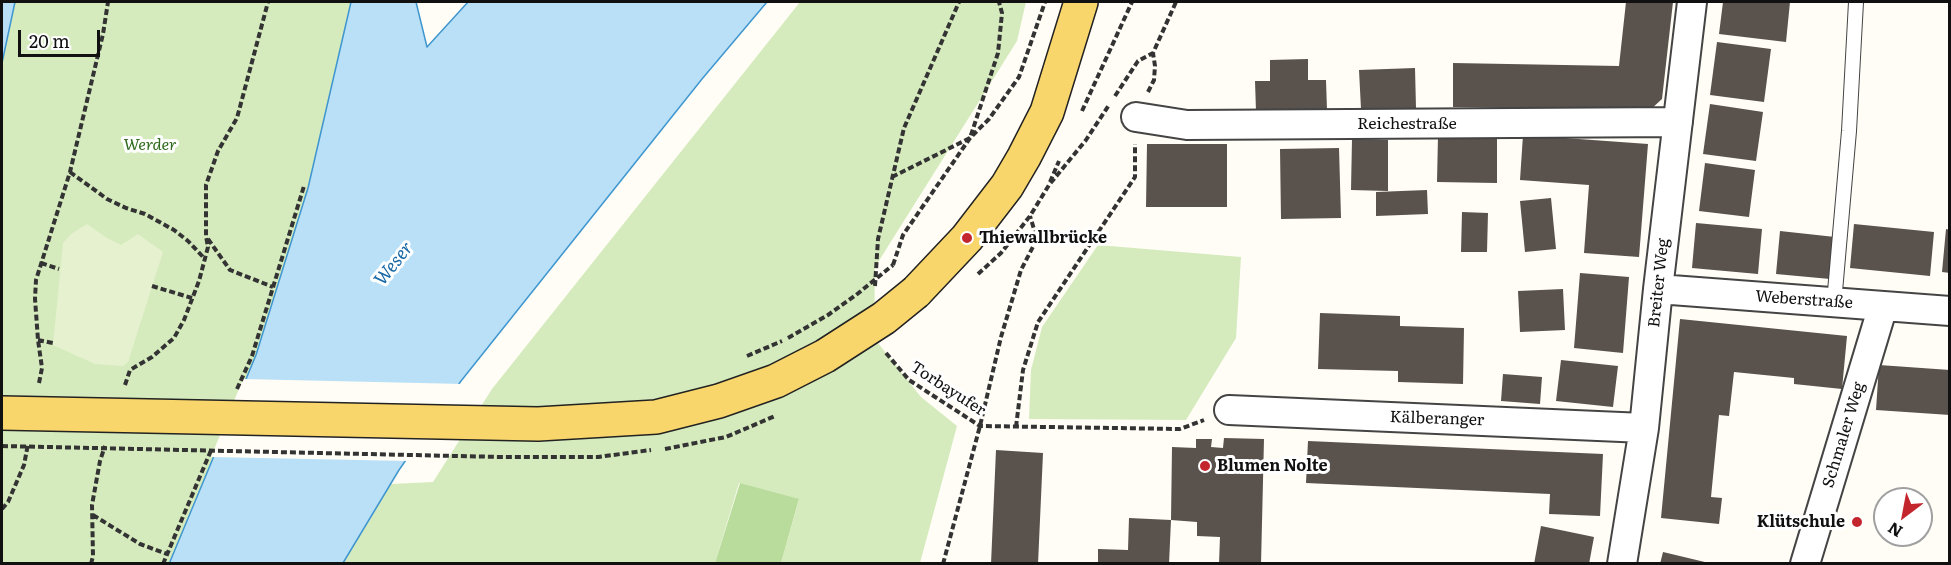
<!DOCTYPE html>
<html>
<head>
<meta charset="utf-8">
<style>
	body { margin:0 }
	#map { position:relative; width:1951px; height:565px; overflow:hidden; background:#fffdf5; font-family:Literata,serif }
	canvas { display:block }
	.frame { position:absolute; inset:0; border:3px solid #111; pointer-events:none }
	.north { position:absolute; left:1873px; top:487px; width:60px; height:60px; box-sizing:border-box; background:#fff; border:2px solid #a0a0a0; border-radius:50%; rotate:212deg; font-size:16px; font-weight:700; line-height:24px; text-align:center; color:#111 }
	.north::after { content:''; display:block; margin:auto; width:21px; height:27px; background:#c4262e; clip-path:polygon(50% 0,100% 100%,50% 72%,0 100%) }
	.scale { position:absolute; left:18px; top:30px; width:82px; height:27px; box-sizing:border-box; border:3px solid #111; border-top:0; padding-left:8px; font-size:18px; line-height:21px; white-space:nowrap; color:#111; -webkit-text-stroke:4px #fff; paint-order:stroke }
</style>
</head>
<body>
<div id="map">
<canvas width="1951" height="565"></canvas>
<div class="frame"></div>
<div class="north">N</div>
<div class="scale">20 m</div>
</div>
<script>
const context = document.querySelector('canvas').getContext('2d');
context.lineJoin = 'round';
function paint(path, color) {
  context.fillStyle = color;
  context.fill(path, 'evenodd');
}
function shape(rows) {
  const path = new Path2D();
  for (const r of rows) {
    path.moveTo(r[0], r[1]);
    for (let i = 2; i < r.length; i += 2) path.lineTo(r[i], r[i + 1]);
  }
  return path;
}
function trace(path, color, width, dash) {
  context.strokeStyle = color;
  context.lineWidth = width;
  context.lineCap = dash ? 'butt' : 'round';
  context.setLineDash(dash || []);
  context.stroke(path);
}
function write(font, color, halo, rows, align = 'center') {
  context.font = font + ' Literata,serif';
  context.lineWidth = 6;
  context.setLineDash([]);
  context.textBaseline = 'middle';
  context.strokeStyle = halo;
  context.fillStyle = color;
  for (const [text, x, y, turn = 0] of rows) {
    context.save();
    context.translate(x, y);
    context.rotate((+turn || 0) * Math.PI / 180);
    context.textAlign = isNaN(turn) ? turn : align;
    if (halo) context.strokeText(text, 0, 0);
    context.fillText(text, 0, 0);
    context.restore();
  }
}
const green = shape([
	[15,2,351,2,308,188,256,355,169,563,2,564,2,63],
	[800,2,1026,2,1017,41,875,267,874,338,921,397,957,426,920,563,781,563,799,500,739,483,715,563,343,564,391,484,433,482,492,389],
	[1098,245,1241,257,1236,338,1186,420,1029,419,1031,370,1042,327]
]);
const forest = shape([
	[740,483,799,499,781,563,715,563]
]);
const pitch = shape([
	[87,224,107,238,121,245,138,234,163,252,128,362,123,366,95,364,53,345,63,243,71,234]
]);
const water = shape([
	[2,2,15,2,2,63,2,2],
	[351,2,416,2,427,47,468,2,767,2,702,79,461,381,399,470,343,563,169,564,256,355,308,188,351,2]
]);
const pier = shape([
	[243,379,463,384,408,461,211,457]
]);
const building = shape([
	[1626,2,1673,2,1662,99,1650,110,1453,107,1453,63,1619,66],
	[1723,2,1790,2,1786,42,1719,34],
	[1717,42,1771,49,1764,102,1710,95],
	[1308,59,1308,80,1326,80,1327,110,1256,111,1255,81,1270,81,1270,60],
	[1415,68,1416,108,1361,109,1359,70],
	[1710,104,1763,112,1756,161,1703,154],
	[1523,135,1648,144,1639,257,1584,253,1589,185,1520,180],
	[1438,136,1497,137,1497,183,1437,182],
	[1352,139,1388,140,1388,191,1351,190],
	[1147,144,1227,144,1227,207,1146,207],
	[1339,148,1341,218,1281,219,1280,149],
	[1705,163,1755,170,1749,217,1699,211],
	[1427,190,1428,214,1376,216,1376,192],
	[1551,198,1556,249,1525,252,1520,201],
	[1462,212,1488,213,1487,252,1461,252],
	[1696,223,1762,229,1758,274,1692,268],
	[1854,224,1934,232,1930,276,1850,268],
	[1946,229,1950,230,1950,273,1942,272],
	[1780,231,1835,237,1830,279,1776,274],
	[1580,273,1629,277,1623,353,1574,348],
	[1563,289,1565,330,1520,332,1518,291],
	[1320,313,1400,316,1400,326,1464,328,1463,384,1398,382,1398,371,1318,369],
	[1680,319,1847,336,1842,389,1794,384,1794,378,1734,372,1729,416,1719,415,1711,497,1722,498,1719,524,1661,518],
	[1561,360,1618,366,1613,407,1556,401],
	[1879,365,1950,370,1950,415,1876,410],
	[1503,374,1542,377,1540,404,1501,401],
	[1224,438,1264,439,1261,564,1219,564,1220,537,1197,536,1197,522,1171,520,1169,564,1098,564,1098,549,1128,550,1129,518,1171,520,1172,447,1196,448,1196,439,1212,439,1211,447,1223,448],
	[1308,441,1603,454,1600,516,1549,514,1550,494,1306,483],
	[996,450,1043,453,1038,564,991,564],
	[1541,526,1594,537,1589,564,1534,564],
	[1663,552,1709,563,1709,564,1660,564]
]);
const path = shape([
	[1148,92,1154,80,1155,66,1153,53,1176,2],
	[1115,96,1138,61,1153,53],
	[1082,111,1132,2],
	[70,172,107,199,126,208,145,214,174,230,188,241,205,259],
	[892,177,970,138,998,53,1002,13,999,2],
	[1050,182,1059,161],
	[208,239,230,270,273,287],
	[41,263,59,269],
	[893,265,903,235,970,138,989,119,1019,77,1045,2],
	[978,274,1001,253,1030,216,1049,185,1086,140,1109,105],
	[152,286,192,298],
	[875,286,878,239,904,128,959,2],
	[38,340,53,343],
	[886,353,909,380,980,426,1180,429,1204,420],
	[39,383,42,368,38,340,35,299,36,280,70,172,103,34,108,2],
	[125,385,130,370,152,357,174,338,184,320,199,281,208,247,206,236,206,185,218,151,237,118,268,2],
	[237,389,252,356,304,186],
	[1016,427,1023,370,1038,322,1135,177,1135,144],
	[2,509,8,502,24,465,28,444],
	[93,515,140,544,167,554],
	[91,564,93,556,92,505,100,461,105,446],
	[163,564,212,448],
	[943,564,980,426,1001,337,1021,270,1037,239,1030,216]
]);
const service = shape([
	[1834,303,1849,131,1856,2]
]);
const minor = shape([
	[1136,117,1187,125,1678,122],
	[1658,289,1950,311],
	[1229,410,1644,428],
	[1622,564,1644,428,1658,289,1692,2],
	[1805,564,1883,306]
]);
const primary = shape([
	[916,292,967,238,1007,186,1024,157,1047,112,1081,2]
]);
const pathBridge = shape([
	[788,338,828,315,856,295,893,265],
	[747,356,782,341],
	[2,446,502,457,598,457,651,450],
	[665,449,726,437,775,416]
]);
const primaryBridge = shape([
	[2,413,538,424,656,417,719,401,776,381,825,356,884,318,916,292]
]);
const markers = [
	[967,238,6,"#c4262e"],
	[1205,466,6,"#c4262e"],
	[1857,522,6,"#c4262e"]
];
const streetNames = [
	["Reichestraße",1407,124],
	["Breiter Weg",1659,283,-84],
	["Weberstraße",1804,300,4],
	["Torbayufer",948,389,33],
	["Kälberanger",1437,419,2],
	["Schmaler Weg",1844,435,-73]
];
const parkNames = [
	["Werder",150,145]
];
const poiNames = [
	["Thiewallbrücke",979,238],
	["Blumen Nolte",1217,466],
	["Klütschule",1845,522,"right"]
];
const waterNames = [
	["Weser",394,264,-51]
];
paint(green, '#d5ebbd');
paint(forest, '#b9dc9c');
paint(pitch, '#e6f2cf');
paint(water, '#b9e0f7');
trace(water, '#3f96cf', 1.5);
paint(pier, '#fffdf5');
paint(building, '#5a524d');
trace(service, '#444', 16);
trace(minor, '#444', 32);
trace(primary, '#222', 36);
trace(path, '#333', 4, [6, 3]);
trace(service, '#fff', 14);
trace(minor, '#fff', 28);
trace(primary, '#f9d66b', 33);
trace(primaryBridge, '#222', 36, []);
trace(pathBridge, '#333', 4, [6, 3]);
trace(primaryBridge, '#f9d66b', 33);
for (const [x, y, r, color] of markers) {
  const dot = new Path2D();
  dot.arc(x, y, r, 0, 2 * Math.PI);
  context.fillStyle = color;
  context.fill(dot);
  trace(dot, '#fff', 2);
}
write('16px', '#111', '#fff', streetNames);
write('italic 16px', '#2f6b1f', '#fff', parkNames);
write('bold 16px', '#111', '#fff', poiNames, 'left');
write('italic 18px', '#1768a6', '#fff', waterNames);
</script>
</body>
</html>
